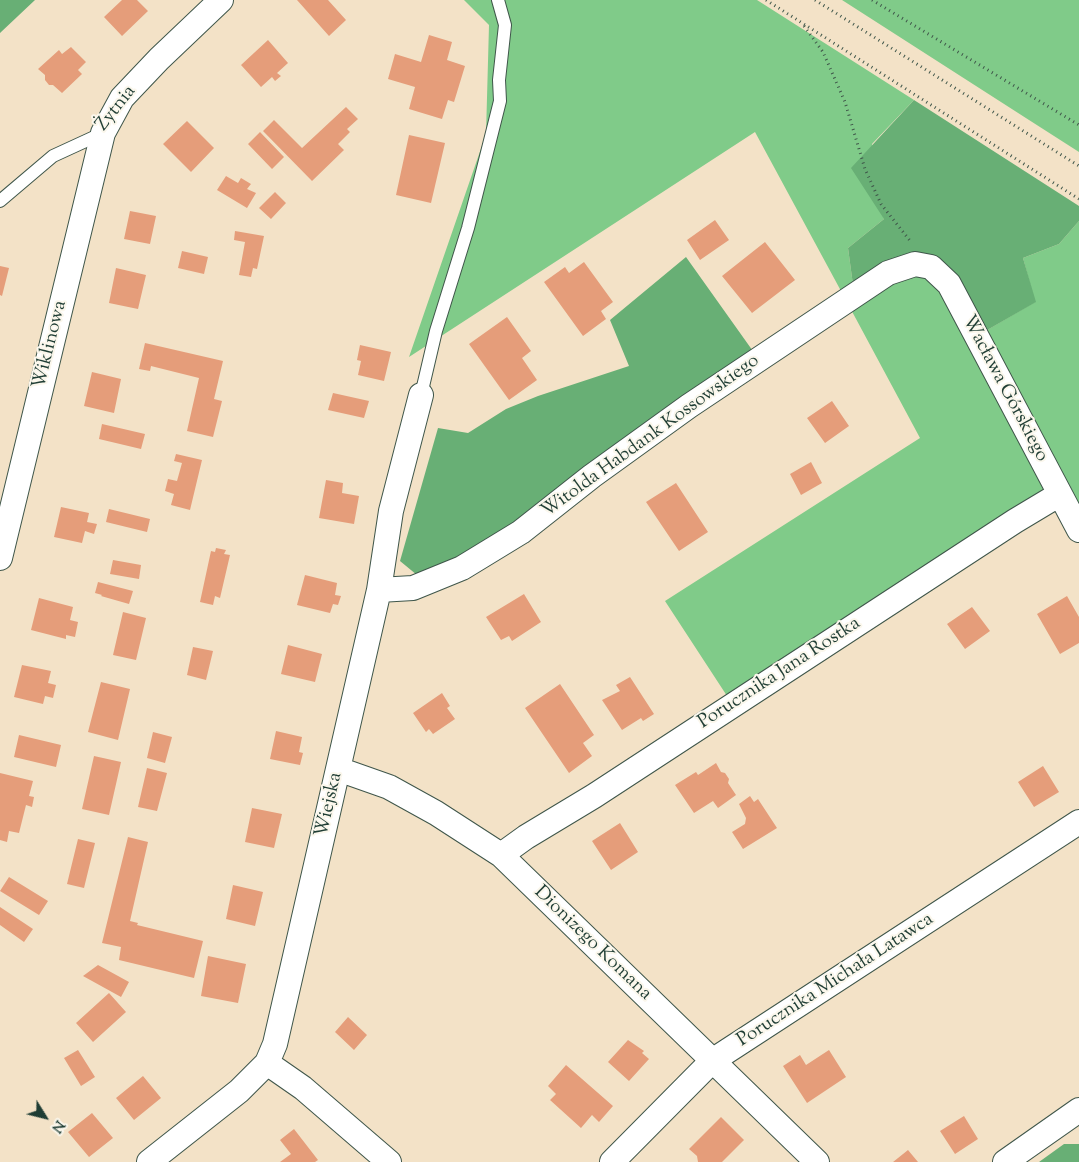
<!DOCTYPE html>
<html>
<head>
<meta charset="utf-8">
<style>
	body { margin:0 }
	#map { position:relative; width:1079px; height:1162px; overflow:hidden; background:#f3e2c7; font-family:"Sorts Mill Goudy",serif }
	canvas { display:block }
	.north { position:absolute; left:20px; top:1092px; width:50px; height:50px; -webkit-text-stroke:4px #fbf7ec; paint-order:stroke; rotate:126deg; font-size:14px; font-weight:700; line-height:20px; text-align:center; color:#1f3d34 }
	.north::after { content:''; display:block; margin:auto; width:18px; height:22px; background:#1f3d34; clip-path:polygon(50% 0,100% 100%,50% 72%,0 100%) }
</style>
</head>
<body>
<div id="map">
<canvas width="1079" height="1162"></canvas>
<div class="north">N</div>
</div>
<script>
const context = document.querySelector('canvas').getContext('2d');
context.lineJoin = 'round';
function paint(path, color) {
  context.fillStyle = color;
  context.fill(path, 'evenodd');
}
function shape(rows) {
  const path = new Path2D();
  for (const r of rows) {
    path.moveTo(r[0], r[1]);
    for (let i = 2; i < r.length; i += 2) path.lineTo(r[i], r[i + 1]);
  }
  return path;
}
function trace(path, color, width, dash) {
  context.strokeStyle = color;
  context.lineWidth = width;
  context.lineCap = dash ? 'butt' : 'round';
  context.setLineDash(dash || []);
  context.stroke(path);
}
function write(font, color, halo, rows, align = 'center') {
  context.font = font + ' "Sorts Mill Goudy",serif';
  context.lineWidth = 4;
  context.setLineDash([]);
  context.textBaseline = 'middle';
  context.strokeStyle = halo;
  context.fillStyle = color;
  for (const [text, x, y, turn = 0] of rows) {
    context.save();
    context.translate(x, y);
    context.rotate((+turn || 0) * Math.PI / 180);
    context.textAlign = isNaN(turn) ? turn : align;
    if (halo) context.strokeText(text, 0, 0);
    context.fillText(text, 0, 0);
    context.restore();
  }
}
const green = shape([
	[464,0,757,0,914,100,872,144,884,219,848,248,853,285,841,291,755,132,409,357,486,134,489,25],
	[842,0,1079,0,1079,152,1029,120],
	[1079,221,1079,514,982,333,1035,302,1023,258,1059,244],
	[918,273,937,280,1050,493,729,699,665,601,920,438,848,304,895,278]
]);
const forest = shape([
	[0,0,35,0,0,33],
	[914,100,1079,206,1079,221,1059,244,1023,258,1036,302,982,333,915,256,853,285,848,248,884,219,851,168],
	[686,257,755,354,490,545,417,575,400,561,438,428,468,433,506,409,538,396,629,366,610,320],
	[1064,1144,1079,1144,1079,1162,1039,1162]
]);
const building = shape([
	[122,0,137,0,148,11,122,36,104,17],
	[297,0,328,0,346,20,329,36],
	[429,35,452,42,447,60,465,66,454,102,448,100,442,119,409,109,415,87,388,79,395,54,421,62],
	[268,40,288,63,277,73,281,76,275,81,272,77,261,87,241,65],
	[71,47,86,62,78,70,82,74,62,93,53,85,49,85,45,80,45,75,38,69,59,50,62,54],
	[346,107,358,119,347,129,350,132,338,144,344,150,312,181,263,131,274,120,302,148],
	[187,121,214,148,191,172,163,144],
	[260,132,284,157,272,169,248,144],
	[409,135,445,143,431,203,396,195],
	[226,176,238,183,241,178,251,184,247,189,256,193,247,208,217,190],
	[275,192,286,203,271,219,259,208],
	[130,211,156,216,150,244,124,239],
	[715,220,729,240,700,260,687,240],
	[235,231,264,236,257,269,253,268,251,277,239,275,245,242,234,240],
	[765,242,795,280,752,313,722,276],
	[182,251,208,257,204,274,178,268],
	[584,262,613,302,601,311,606,319,583,336,544,282,565,267,569,273],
	[0,266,9,268,2,296,0,295],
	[116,268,146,275,138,309,109,303],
	[507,317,531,351,522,358,537,380,509,400,469,344],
	[145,343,223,361,214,399,222,401,213,437,187,431,199,378,151,366,150,371,139,369],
	[360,345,391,352,384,381,358,375,361,361,357,360],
	[92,372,121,379,114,413,84,406],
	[333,393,369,401,364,418,328,410],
	[832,401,849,426,825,443,807,418],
	[102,424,145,434,141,449,99,439],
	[176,454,202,460,190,510,171,505,174,494,165,491,168,479,177,481,182,463,174,461],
	[811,462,822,483,801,495,790,474],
	[326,480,343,483,342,493,359,496,354,524,319,518],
	[676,483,708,532,679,551,646,502],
	[61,507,89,513,87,522,97,524,94,534,85,531,82,543,54,537],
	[109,509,150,519,147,532,106,522],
	[216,548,226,550,224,554,230,555,220,598,215,596,213,605,200,602,211,551,215,552],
	[113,560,141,565,139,579,110,574],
	[305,575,337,583,335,595,341,596,338,605,333,604,330,613,297,605],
	[98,582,133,591,129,604,101,596,102,595,95,593],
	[524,594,541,622,512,641,509,636,501,640,486,617],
	[1067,596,1079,617,1079,643,1060,654,1037,614],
	[39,598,73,607,70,620,78,622,75,637,66,635,66,639,31,630],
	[972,607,990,631,965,649,947,624],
	[123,612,146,618,136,660,113,655],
	[288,645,322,654,315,682,281,674],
	[193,647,213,651,206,680,187,675],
	[22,665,51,671,48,683,56,685,53,698,45,696,43,704,14,697],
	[630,677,654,714,643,721,641,718,622,730,602,700,620,691,616,685],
	[101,682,130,689,118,740,88,732],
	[560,684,594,735,583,743,592,756,569,773,525,708],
	[442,693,450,706,447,708,455,719,433,734,429,729,426,732,413,713],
	[276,731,302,737,299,752,303,753,300,765,270,759],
	[153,732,172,737,165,763,147,758],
	[19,735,61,745,56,767,14,757],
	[94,756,121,762,109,815,82,809],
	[716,763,721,772,725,773,729,779,728,783,736,795,718,808,713,801,694,813,675,785,696,772,698,775],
	[1043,766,1059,792,1034,807,1018,782],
	[147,768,167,773,157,811,138,807],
	[0,773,33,781,29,796,34,797,32,807,26,805,19,833,9,831,7,842,0,840],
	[750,796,754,802,758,799,777,828,743,849,732,832,745,824,746,818,739,804],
	[252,808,282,814,274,848,245,842],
	[620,823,638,852,611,870,592,841],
	[128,837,148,842,130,921,138,923,137,925,203,941,194,978,119,960,121,947,102,943],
	[78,839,95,843,84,888,67,884],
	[9,877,48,901,39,915,0,891],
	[233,885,263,892,255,926,226,919],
	[0,907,33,929,24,942,0,925],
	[208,956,246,964,238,1003,201,996],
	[98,965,129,982,121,997,83,976],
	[109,993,126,1012,93,1042,76,1023],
	[348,1017,367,1035,354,1050,335,1032],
	[628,1040,644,1051,642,1053,649,1059,629,1081,608,1062],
	[78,1050,95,1077,81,1086,64,1058],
	[829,1050,846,1077,807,1103,783,1066,800,1055,806,1065],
	[566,1065,613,1106,599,1122,592,1115,581,1128,550,1100,556,1094,548,1086],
	[143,1076,161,1098,134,1120,116,1098],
	[92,1113,113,1138,89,1157,68,1132],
	[964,1116,978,1139,955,1154,940,1131],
	[721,1117,744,1140,722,1162,698,1162,697,1156,689,1149],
	[294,1129,318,1160,315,1162,280,1162,291,1154,280,1140],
	[908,1150,918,1162,893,1162]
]);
const path = shape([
	[766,0,1079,199],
	[815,0,1079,166],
	[872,0,1079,125],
	[804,26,823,52,845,102,865,169,881,204,911,242]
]);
const lane = shape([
	[0,201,53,156,103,133],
	[421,395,436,331,468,228,500,101,499,80,505,25,498,0]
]);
const street = shape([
	[0,558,103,133,122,98,159,59,221,0],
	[379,590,413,588,462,568,521,532,592,476,689,406,888,273,915,264,931,267,949,284,1079,530],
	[338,769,389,787,436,813,501,855,817,1162],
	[501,855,526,837,594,796,1015,521,1060,494],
	[267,1063,303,1088,389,1162],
	[149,1162,239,1091,267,1063,275,1044,379,590,391,511,421,395],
	[612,1162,712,1061,1079,822],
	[1005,1162,1079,1110]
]);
const streetNames = [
	["Żytnia",117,109,-52],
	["Wiklinowa",51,345,-76],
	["Wacława Górskiego",1004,389,62],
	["Witolda Habdank Kossowskiego",651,437,-36],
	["Porucznika Jana Rostka",780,674,-33],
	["Wiejska",330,805,-77],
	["Dionizego Komana",592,944,44],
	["Porucznika Michała Latawca",836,981,-33]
];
paint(green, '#80cb89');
paint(forest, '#68af75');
paint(building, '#e59d7a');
trace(lane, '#3f564a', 14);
trace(street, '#3f564a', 26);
trace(path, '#3f564a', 3, [1, 4]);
trace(lane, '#fff', 12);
trace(street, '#fff', 24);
write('19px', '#1f3d34', '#fbf7ec', streetNames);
</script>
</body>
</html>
